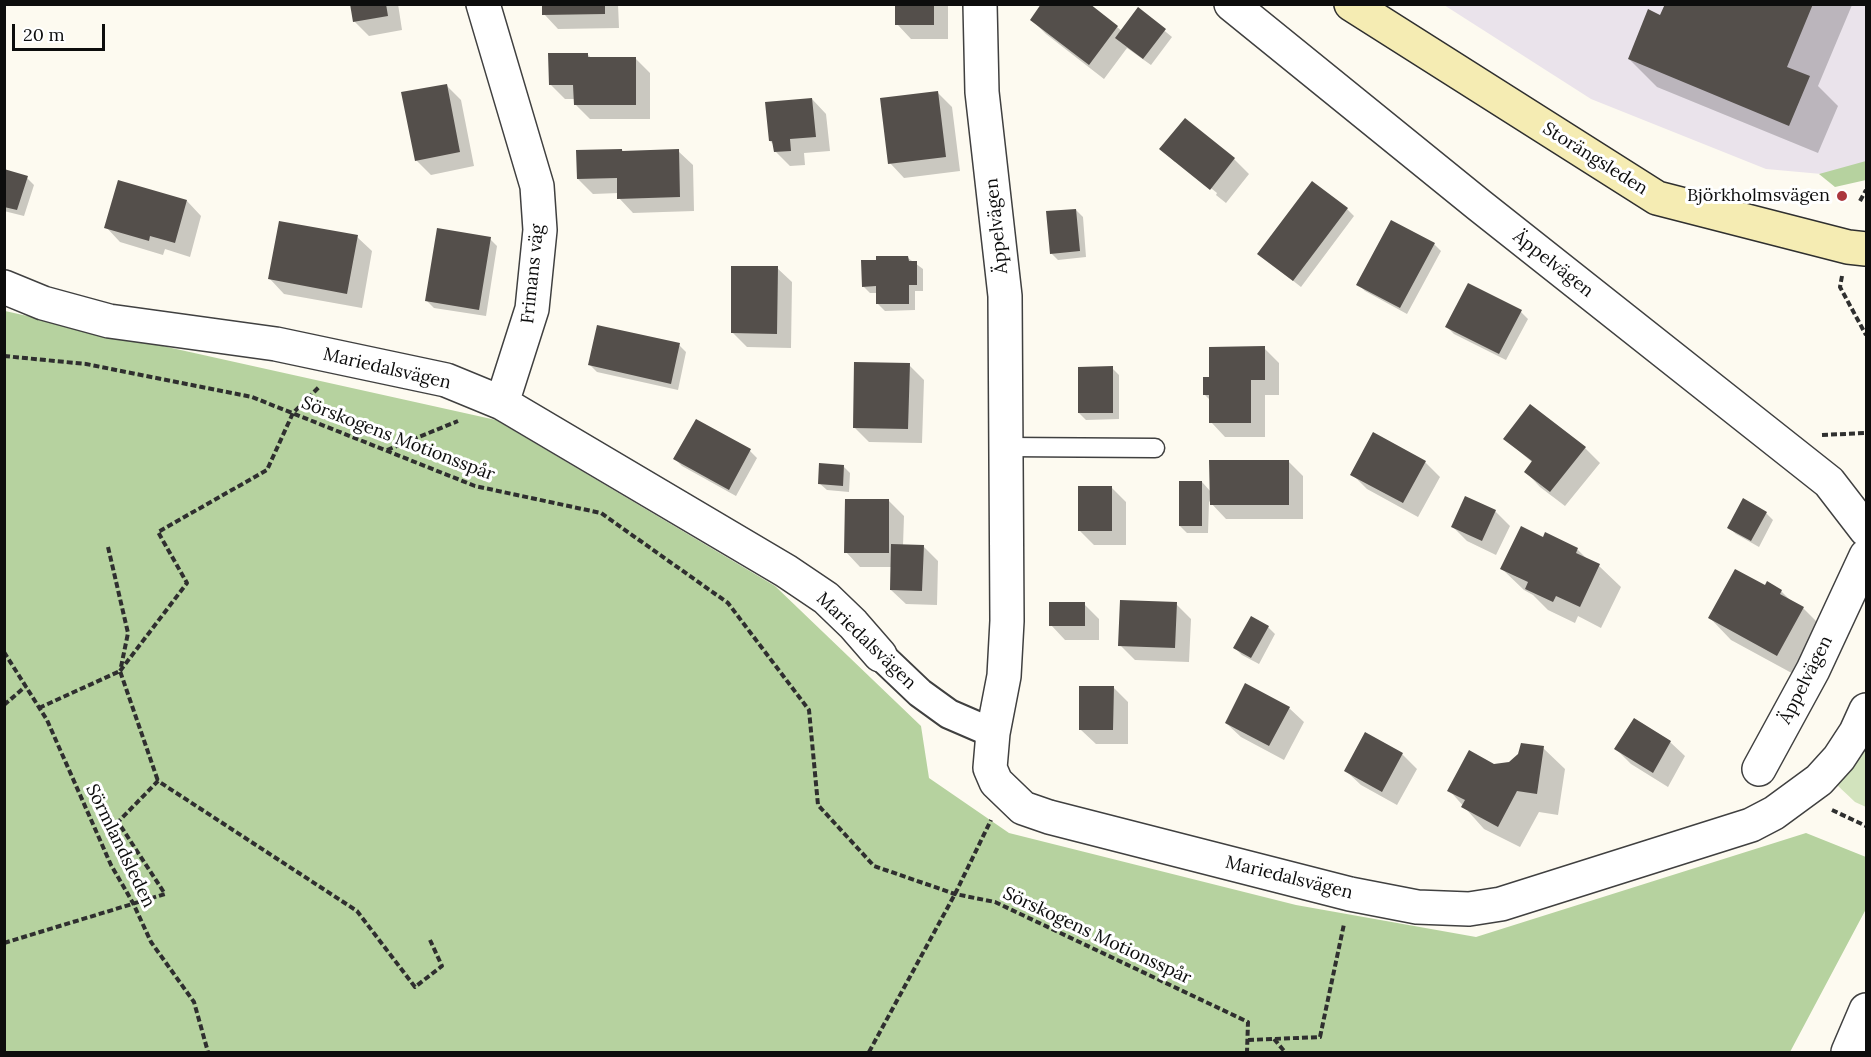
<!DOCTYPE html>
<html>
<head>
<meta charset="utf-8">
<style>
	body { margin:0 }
	#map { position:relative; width:1871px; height:1057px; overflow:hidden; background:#fdfaf0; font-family:Lora,serif }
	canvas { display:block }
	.frame { position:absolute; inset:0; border:6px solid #0d0d0d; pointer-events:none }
	.scale { position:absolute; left:12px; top:24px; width:93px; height:27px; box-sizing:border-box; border:3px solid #0d0d0d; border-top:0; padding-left:8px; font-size:18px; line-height:21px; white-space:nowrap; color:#0d0d0d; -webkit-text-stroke:4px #fff; paint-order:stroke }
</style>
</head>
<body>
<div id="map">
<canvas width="1871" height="1057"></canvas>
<div class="frame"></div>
<div class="scale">20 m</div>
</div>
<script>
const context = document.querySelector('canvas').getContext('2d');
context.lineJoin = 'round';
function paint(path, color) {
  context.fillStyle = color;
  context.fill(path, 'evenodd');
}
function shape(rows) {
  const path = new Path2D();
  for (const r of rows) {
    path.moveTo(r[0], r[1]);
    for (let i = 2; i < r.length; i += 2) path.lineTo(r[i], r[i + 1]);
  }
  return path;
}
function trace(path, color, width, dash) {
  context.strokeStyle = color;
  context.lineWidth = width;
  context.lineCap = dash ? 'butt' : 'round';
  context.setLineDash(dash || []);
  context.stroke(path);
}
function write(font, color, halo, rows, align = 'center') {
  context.font = font + ' Lora,serif';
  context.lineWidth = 6;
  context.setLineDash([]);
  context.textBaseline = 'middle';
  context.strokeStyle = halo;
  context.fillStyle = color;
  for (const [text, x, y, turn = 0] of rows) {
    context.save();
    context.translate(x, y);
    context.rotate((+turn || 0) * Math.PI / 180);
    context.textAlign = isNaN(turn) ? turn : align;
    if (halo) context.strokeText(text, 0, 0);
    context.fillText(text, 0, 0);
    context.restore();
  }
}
const industrial = shape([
	[1444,5,1866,5,1866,178,1766,169,1591,99]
]);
const green = shape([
	[1866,744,1866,807,1855,802,1836,784]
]);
const forest = shape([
	[1866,161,1866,180,1835,187,1819,174],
	[5,311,496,420,775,586,921,726,929,778,1009,833,1296,905,1476,937,1806,833,1866,857,1866,909,1790,1052,5,1052]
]);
const shadow = shape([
	[351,4,398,4,402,30,369,36,354,21],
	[543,4,618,4,619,28,558,29,544,14],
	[897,4,948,4,948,39,911,39,897,24],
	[1088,4,1122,31,1138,9,1172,37,1151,65,1127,48,1104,79,1046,34,1032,20],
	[1666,4,1852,5,1818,86,1838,106,1818,153,1657,87,1629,59,1661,17],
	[587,54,591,58,635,58,650,73,650,119,590,119,575,104,575,99,565,99,550,84],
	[446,85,461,100,474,166,431,175,416,160],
	[937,92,952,107,960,171,904,178,890,163],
	[812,99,826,114,830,151,804,153,805,165,790,166,775,151,774,145,770,141],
	[1185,120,1234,159,1249,174,1226,203,1216,195,1217,193,1175,159,1175,162,1161,148],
	[622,150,624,152,678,151,693,165,694,211,633,213,619,198,619,193,593,194,578,179],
	[4,171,27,178,34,185,24,216,4,211],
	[187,201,201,216,190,257,165,249,163,255,120,242,106,227],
	[1347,209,1354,216,1301,287,1259,254],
	[1076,210,1083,217,1086,257,1058,260,1051,253],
	[357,237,372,251,362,308,284,294,270,279],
	[490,239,497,246,486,316,434,308,427,301],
	[1434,244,1441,251,1407,314,1365,291,1358,284],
	[908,258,923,269,923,291,915,291,915,310,885,311,878,304,878,293,870,293,863,286],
	[777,268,792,282,791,348,747,347,732,332],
	[1521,312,1528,319,1506,360,1454,334,1447,327],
	[679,345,686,352,678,390,597,372,590,365],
	[1264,348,1279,363,1279,395,1265,395,1265,437,1225,437,1211,422,1211,401,1205,395,1211,379],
	[909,365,924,380,922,443,869,442,854,427],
	[1112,368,1119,375,1119,419,1086,420,1079,413],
	[1530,406,1585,448,1600,463,1565,506,1540,487,1526,472,1533,463,1505,439],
	[696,421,750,451,757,458,736,496,682,466,675,459],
	[1288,461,1303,476,1303,519,1226,519,1209,501,1208,533,1187,533,1180,526,1202,482,1211,492],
	[1425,462,1440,477,1418,517,1367,489,1352,474],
	[843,466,850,473,849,492,827,490,819,483],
	[1111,487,1126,502,1126,545,1094,545,1080,531],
	[889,501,904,516,903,546,923,546,938,561,937,605,906,604,891,590,892,567,860,567,846,552],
	[1495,511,1510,526,1496,555,1467,541,1452,526],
	[1766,513,1773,520,1759,547,1736,534,1729,528],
	[1545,534,1578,550,1588,560,1599,566,1621,587,1601,628,1578,616,1575,623,1548,610,1533,595,1524,590,1502,569,1544,539],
	[1766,588,1781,591,1793,603,1803,608,1825,630,1799,677,1731,640,1710,618],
	[1084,604,1099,619,1099,640,1065,640,1051,625],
	[1176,604,1191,619,1189,662,1135,660,1120,645],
	[1252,618,1268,627,1275,634,1259,664,1242,655,1235,648],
	[1113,687,1128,702,1128,744,1096,744,1081,730],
	[1289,708,1304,722,1284,760,1241,737,1226,723],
	[1670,742,1685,756,1668,787,1631,764,1616,749],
	[1543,748,1565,769,1558,815,1539,812,1520,847,1484,829,1449,790,1494,765,1509,764],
	[1402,754,1417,769,1397,805,1361,785,1346,771]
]);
const building = shape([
	[350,4,386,4,388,16,353,22],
	[542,4,605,4,605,14,542,15],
	[895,4,934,4,934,25,895,25],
	[1041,4,1090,4,1118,26,1089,65,1030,20],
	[1665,4,1813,4,1787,67,1810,76,1789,126,1628,59,1648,9,1660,15],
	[1138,7,1166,29,1143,59,1115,38],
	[548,53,588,53,588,57,636,57,636,105,574,105,573,85,549,85],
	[447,84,460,152,415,161,401,92],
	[938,91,946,157,888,164,880,98],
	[812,98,816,137,790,139,791,151,774,152,772,141,769,141,765,102],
	[1185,118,1235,158,1210,190,1159,149],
	[622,149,622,151,679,149,680,197,617,199,617,178,577,179,576,150],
	[4,169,28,176,17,210,4,207],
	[118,180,187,200,175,243,150,236,149,241,104,228],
	[1312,181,1348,208,1293,281,1257,254],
	[1076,209,1080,251,1050,254,1046,211],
	[1391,220,1435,243,1400,308,1356,285],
	[279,221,358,235,347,294,268,279],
	[437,228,491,237,479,310,425,301],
	[876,256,908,256,909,261,917,261,917,285,909,285,909,304,876,304,876,286,862,287,861,260,876,260],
	[731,266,778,266,777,334,731,333],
	[1468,283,1522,310,1499,354,1445,327],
	[597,325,680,343,671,384,588,365],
	[1265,346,1265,380,1251,380,1251,423,1209,423,1209,395,1203,395,1203,377,1209,377,1209,347],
	[854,362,910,363,908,429,853,428],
	[1113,366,1113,413,1078,413,1078,367],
	[1530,404,1586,447,1550,492,1524,472,1532,461,1503,439],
	[696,419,751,449,729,490,673,459],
	[1373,432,1426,461,1403,503,1350,475],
	[1209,460,1289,460,1289,505,1210,505],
	[819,463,844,465,843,486,818,484],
	[1179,481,1202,481,1202,526,1179,526],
	[1078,486,1112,486,1112,531,1078,531],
	[1465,496,1496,510,1482,541,1451,527],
	[1743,498,1767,512,1751,541,1727,528],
	[845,499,889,499,889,553,844,553],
	[1521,526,1543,537,1545,532,1578,548,1576,553,1600,564,1580,607,1556,596,1553,602,1525,589,1528,582,1500,569],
	[891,544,924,545,922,591,890,590],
	[1735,569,1765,585,1767,581,1782,590,1780,594,1804,607,1777,656,1708,618],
	[1120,600,1177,602,1175,648,1118,646],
	[1049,602,1085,602,1085,626,1049,626],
	[1251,616,1269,626,1251,658,1233,648],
	[1245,683,1290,707,1269,746,1225,723],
	[1079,686,1114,686,1113,730,1079,730],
	[1634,718,1671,741,1653,773,1614,749],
	[1365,732,1403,753,1382,792,1344,771],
	[1521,743,1544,746,1537,794,1517,791,1498,827,1461,807,1465,800,1447,791,1469,750,1494,764,1509,762,1518,754]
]);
const path = shape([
	[1860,201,1866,190],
	[1842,276,1840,287,1866,335],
	[4,356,86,364,252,397,475,486,601,513,728,603,809,710,818,805,874,866,955,894,995,902,1248,1022,1247,1052],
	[1822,435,1866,433],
	[387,450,458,421],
	[108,547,128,633,121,667],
	[4,652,47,720,111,865,133,903,151,942,194,1002,208,1052],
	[120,671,187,583,158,532,267,470,293,413,320,386],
	[4,705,26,686],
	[39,708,120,671,158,781],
	[1832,810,1866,826],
	[4,943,165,894,118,822,158,781,357,911,415,987,442,966,430,940],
	[1274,1039,1285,1052],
	[1248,1040,1320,1037,1344,924],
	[869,1052,955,894,991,820]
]);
const service = shape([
	[1007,447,1155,448]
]);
const pedestrian = shape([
	[880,655,920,693,949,714,993,733]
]);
const minor = shape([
	[483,4,537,186,540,230,532,309,502,403],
	[980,4,982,92,1005,296,1007,621,1004,676,993,733,990,768,996,782,1023,808,1049,817,1350,894,1417,907,1469,909,1501,904,1751,825,1774,813,1819,780,1839,758,1856,732,1866,710],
	[1231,4,1479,205,1829,482,1866,530],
	[4,287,43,303,109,321,276,344,446,380,502,403,786,571,826,598,853,624,880,655],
	[1759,769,1813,670,1866,556],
	[1848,1052,1866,1010]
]);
const secondary = shape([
	[1351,4,1657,198,1848,247,1866,249]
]);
const markers = [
	[1842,196,6,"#ab373e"]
];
const streetNames = [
	["Storängsleden",1595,159,32],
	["Äppelvägen",997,226,-96],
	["Äppelvägen",1553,264,38],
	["Frimans väg",533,274,-84],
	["Mariedalsvägen",387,369,13],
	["Sörskogens Motionsspår",398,439,21],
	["Mariedalsvägen",866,641,44],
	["Äppelvägen",1806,680,-63],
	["Sörmlandsleden",120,846,64],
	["Mariedalsvägen",1289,878,14],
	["Sörskogens Motionsspår",1097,936,25]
];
const poiNames = [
	["Björkholmsvägen",1830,196]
];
paint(industrial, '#eae3eb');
paint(green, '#d2e3bd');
paint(forest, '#b6d29f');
paint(shadow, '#0003');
paint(building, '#544f4b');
trace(service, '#404040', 21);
trace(pedestrian, '#404040', 32);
trace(minor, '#404040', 36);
trace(secondary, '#2f2f2f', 36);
trace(path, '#2f2f2f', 4, [6, 3]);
trace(service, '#fff', 18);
trace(pedestrian, '#fff', 28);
trace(minor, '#fff', 33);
trace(secondary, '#f5ecb3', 33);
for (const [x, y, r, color] of markers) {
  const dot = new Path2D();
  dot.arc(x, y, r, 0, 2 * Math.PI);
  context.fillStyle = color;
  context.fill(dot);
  trace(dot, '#fff', 2);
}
write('18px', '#0d0d0d', '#fff', streetNames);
write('18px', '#0d0d0d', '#fff', poiNames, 'right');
</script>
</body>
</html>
